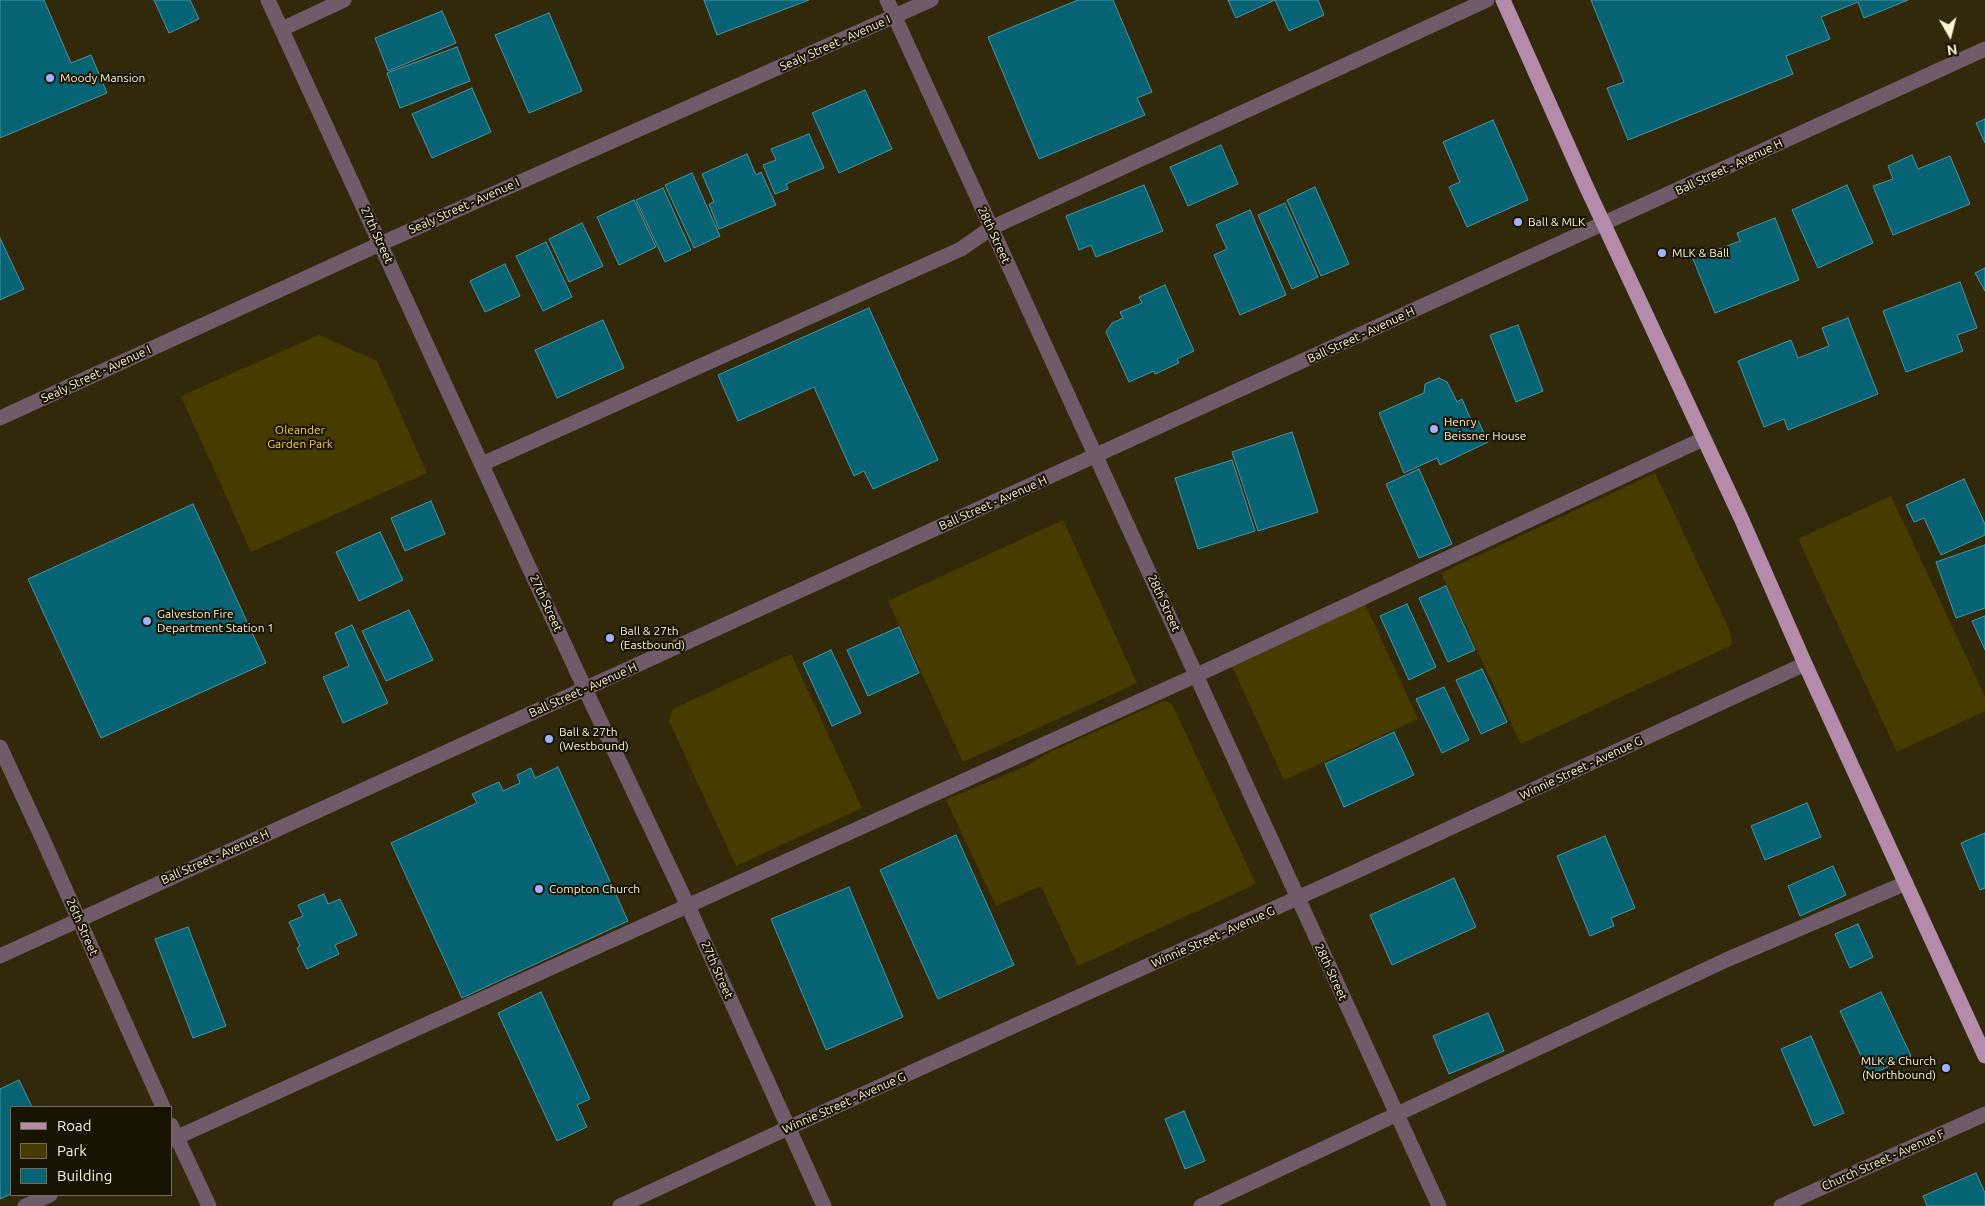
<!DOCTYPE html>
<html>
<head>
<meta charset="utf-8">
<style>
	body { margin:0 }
	#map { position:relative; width:1985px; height:1206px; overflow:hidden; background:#31290a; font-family:Ubuntu,sans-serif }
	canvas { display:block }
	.legend { position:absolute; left:10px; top:1106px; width:162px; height:90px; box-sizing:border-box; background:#181200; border:1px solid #736c56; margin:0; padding:6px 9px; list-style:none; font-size:15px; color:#fcf4d6 }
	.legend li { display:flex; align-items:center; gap:10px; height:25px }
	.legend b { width:25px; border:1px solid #736c56 }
	.north { position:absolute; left:1925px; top:10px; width:50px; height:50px; -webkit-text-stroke:4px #181200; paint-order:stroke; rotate:172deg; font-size:14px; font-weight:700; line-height:20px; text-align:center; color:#fcf4d6 }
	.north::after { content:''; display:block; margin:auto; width:18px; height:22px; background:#fcf4d6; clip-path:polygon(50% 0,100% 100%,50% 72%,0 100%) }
</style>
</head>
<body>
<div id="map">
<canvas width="1985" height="1206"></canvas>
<ul class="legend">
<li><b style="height:6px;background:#b58bac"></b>Road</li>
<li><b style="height:14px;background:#483b00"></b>Park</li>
<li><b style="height:14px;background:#066374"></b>Building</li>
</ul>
<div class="north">N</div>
</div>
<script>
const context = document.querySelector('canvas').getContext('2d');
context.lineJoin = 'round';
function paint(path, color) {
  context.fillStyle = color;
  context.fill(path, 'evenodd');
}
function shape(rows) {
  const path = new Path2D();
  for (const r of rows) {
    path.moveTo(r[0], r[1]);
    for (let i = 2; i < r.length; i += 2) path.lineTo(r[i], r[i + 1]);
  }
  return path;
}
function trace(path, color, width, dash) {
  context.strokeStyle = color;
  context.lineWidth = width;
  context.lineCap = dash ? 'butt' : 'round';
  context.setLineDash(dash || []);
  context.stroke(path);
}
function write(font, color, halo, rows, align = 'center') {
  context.font = font + ' Ubuntu,sans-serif';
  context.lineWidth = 4;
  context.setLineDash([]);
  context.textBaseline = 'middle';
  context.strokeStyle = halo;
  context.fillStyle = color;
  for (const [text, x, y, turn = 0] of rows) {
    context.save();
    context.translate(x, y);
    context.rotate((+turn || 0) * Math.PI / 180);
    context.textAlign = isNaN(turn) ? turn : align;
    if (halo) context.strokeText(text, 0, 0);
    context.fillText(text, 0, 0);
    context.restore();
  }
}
const green = shape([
	[319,335,377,361,427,473,251,552,181,396],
	[1655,473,1730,631,1732,645,1521,744,1441,573],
	[1891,496,1985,697,1985,711,1897,752,1798,539],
	[1063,520,1137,683,963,762,888,601],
	[1365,604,1418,719,1284,780,1231,664],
	[791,654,862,808,736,866,669,721,673,709],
	[1163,701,1172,704,1256,884,1078,966,1041,886,996,906,946,800,1026,766,1048,753]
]);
const building = shape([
	[0,0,44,0,71,63,91,55,107,93,0,138,0,0],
	[154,0,190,0,199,19,169,33,154,0],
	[704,0,809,0,717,35,704,0],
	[1078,0,1113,0,1152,92,1137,98,1145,115,1039,159,988,37,1078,0],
	[1228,0,1318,0,1324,15,1289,31,1275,0,1236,18,1228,0],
	[1591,0,1908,0,1864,18,1858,2,1821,17,1830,39,1786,56,1793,74,1628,140,1607,88,1624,82,1591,0],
	[442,11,456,43,388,71,375,38,442,11],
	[549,13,582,91,529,113,495,35,549,13],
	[457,47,470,81,400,108,387,73,457,47],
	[472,88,491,132,432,158,412,114,472,88],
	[865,90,892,149,839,173,812,113,865,90],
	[1985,119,1985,143,1976,123,1985,119],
	[1493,120,1528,200,1467,227,1449,187,1460,182,1443,142,1493,120],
	[809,134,824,168,786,184,788,189,775,194,763,165,776,160,771,149,809,134],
	[1221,145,1238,184,1188,206,1170,167,1221,145],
	[747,154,756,175,761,172,776,205,719,229,709,204,714,202,702,174,747,154],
	[1912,155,1918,169,1950,156,1970,204,1893,235,1873,186,1893,179,1888,166,1912,155],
	[692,173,720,236,694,248,665,185,692,173],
	[1144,185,1163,231,1096,257,1091,245,1079,250,1066,216,1144,185],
	[1847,185,1873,243,1818,268,1792,210,1847,185],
	[1315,187,1349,264,1321,276,1287,200,1315,187],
	[663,188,691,250,665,262,636,200,663,188],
	[634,200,656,247,619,265,597,217,634,200],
	[1285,203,1318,277,1292,289,1258,215,1285,203],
	[1250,210,1286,295,1240,315,1214,255,1227,249,1216,225,1250,210],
	[1775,218,1799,280,1715,313,1693,259,1740,241,1737,233,1775,218],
	[582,223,603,266,569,282,549,239,582,223],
	[0,238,24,289,0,300,0,238],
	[546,242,572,297,543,311,516,256,546,242],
	[505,264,520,296,485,312,470,281,505,264],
	[1985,268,1985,291,1975,273,1985,268],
	[1960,282,1977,328,1957,335,1963,351,1906,372,1883,311,1960,282],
	[1165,285,1194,351,1177,359,1179,363,1155,374,1154,371,1129,382,1106,332,1112,323,1123,318,1120,312,1142,303,1139,297,1165,285],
	[869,308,938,460,873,489,864,471,854,476,814,387,738,421,718,375,869,308],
	[1848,318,1878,394,1788,430,1784,419,1764,427,1738,361,1791,340,1798,358,1829,346,1822,328,1848,318],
	[603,320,624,368,557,398,535,350,603,320],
	[1518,325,1543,391,1516,402,1490,335,1518,325],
	[1439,378,1447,382,1457,402,1462,399,1472,422,1478,420,1488,442,1440,465,1437,458,1404,473,1379,413,1424,393,1425,384,1439,378],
	[1292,432,1318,512,1258,531,1232,452,1292,432],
	[1232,460,1255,531,1198,549,1175,478,1232,460],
	[1419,469,1452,544,1419,558,1386,484,1419,469],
	[1964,479,1985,524,1985,535,1941,555,1924,518,1914,522,1906,505,1964,479],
	[431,501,445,534,405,551,391,518,431,501],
	[193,504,266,663,101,738,28,579,193,504],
	[380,532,403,580,359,601,336,552,380,532],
	[1985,545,1985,608,1956,618,1936,562,1985,545],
	[1446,586,1475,650,1448,662,1419,598,1446,586],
	[1407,604,1436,667,1409,680,1380,616,1407,604],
	[409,610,433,660,386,681,362,631,409,610],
	[1985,616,1985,650,1972,621,1985,616],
	[352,625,388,703,343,723,323,677,349,666,335,633,352,625],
	[899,627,919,673,868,696,847,650,899,627],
	[831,650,861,713,832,726,803,663,831,650],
	[1482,669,1507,722,1481,734,1456,680,1482,669],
	[1444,687,1469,740,1442,753,1416,699,1444,687],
	[1394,732,1414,775,1344,807,1325,764,1394,732],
	[558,767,628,921,462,998,391,843,477,803,472,794,499,782,503,791,520,783,517,775,531,768,535,778,558,767],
	[1807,803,1821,837,1765,860,1751,826,1807,803],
	[1985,833,1985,888,1980,890,1961,843,1985,833],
	[956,835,1014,965,938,999,880,870,956,835],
	[1605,836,1635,908,1611,918,1614,926,1590,936,1557,856,1605,836],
	[1833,866,1846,895,1800,916,1788,886,1833,866],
	[1454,878,1476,927,1392,965,1370,915,1454,878],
	[849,887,903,1017,826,1050,771,919,849,887],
	[324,894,328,904,340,899,357,935,335,945,339,954,307,969,297,948,300,946,289,922,303,916,298,905,324,894],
	[1858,924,1873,957,1850,968,1835,934,1858,924],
	[188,927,226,1026,193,1038,155,939,188,927],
	[541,992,590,1099,577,1105,587,1127,557,1141,498,1013,541,992],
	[1881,992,1911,1056,1870,1075,1840,1011,1881,992],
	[1488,1013,1504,1051,1449,1074,1433,1036,1488,1013],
	[1811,1036,1844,1113,1814,1126,1781,1049,1811,1036],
	[19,1080,32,1107,11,1107,11,1194,0,1199,0,1089,19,1080],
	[1184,1111,1205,1161,1185,1169,1165,1119,1184,1111],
	[1976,1173,1985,1193,1985,1206,1927,1206,1923,1196,1976,1173]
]);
const minor = shape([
	[268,0,585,689,688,906,824,1206],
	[887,0,1439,1206],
	[282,29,344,0],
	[0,418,380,244,931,0],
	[482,464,961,249,991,228,1487,0],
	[0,747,40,833,163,1107],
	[0,956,1985,49],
	[171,1125,209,1206],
	[171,1140,1197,675,1703,439],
	[25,1206,50,1195],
	[620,1206,788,1128,1357,871,1805,664],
	[1201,1206,1726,960,1906,883],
	[1781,1206,1985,1114]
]);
const major = shape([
	[1503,0,1586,186,1741,518,1805,664,1985,1056]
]);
const markers = [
	[50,78,5,"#a3b2fd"],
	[1518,222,5,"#a3b2fd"],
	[1662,253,5,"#a3b2fd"],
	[1434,429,5,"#a3b2fd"],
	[147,621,5,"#a3b2fd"],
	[610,638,5,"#a3b2fd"],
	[549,739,5,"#a3b2fd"],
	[539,889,5,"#a3b2fd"],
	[1946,1068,5,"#a3b2fd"]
];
const streetNames = [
	["Sealy Street - Avenue I",835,43,-24],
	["Ball Street - Avenue H",1729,167,-25],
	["Sealy Street - Avenue I",464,206,-24],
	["27th Street",377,235,65],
	["28th Street",994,235,65],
	["Ball Street - Avenue H",1361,335,-25],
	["Sealy Street - Avenue I",96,374,-25],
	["Ball Street - Avenue H",993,503,-24],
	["27th Street",546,603,65],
	["28th Street",1164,603,65],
	["Ball Street - Avenue H",583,690,-24],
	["Winnie Street - Avenue G",1581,768,-25],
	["Ball Street - Avenue H",215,857,-24],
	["26th Street",82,927,66],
	["Winnie Street - Avenue G",1213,937,-24],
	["27th Street",717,970,66],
	["28th Street",1331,972,65],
	["Winnie Street - Avenue G",844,1103,-24],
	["Church Street - Avenue F",1883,1160,-24]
];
const poiNames = [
	["Moody Mansion",60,78],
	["Ball & MLK",1528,222],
	["MLK & Ball",1672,253],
	["Henry",1444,422],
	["Beissner House",1444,436],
	["Galveston Fire",157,614],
	["Department Station 1",157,628],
	["Ball & 27th",620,631],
	["(Eastbound)",620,645],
	["Ball & 27th",559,732],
	["(Westbound)",559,746],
	["Compton Church",549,889],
	["MLK & Church",1936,1061,"right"],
	["(Northbound)",1936,1075,"right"]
];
const parkNames = [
	["Oleander",300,430],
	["Garden Park",300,444]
];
paint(green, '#483b00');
paint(building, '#066374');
trace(building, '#4996a8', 1);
trace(minor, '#705b6b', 15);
trace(major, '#b58bac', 15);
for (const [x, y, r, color] of markers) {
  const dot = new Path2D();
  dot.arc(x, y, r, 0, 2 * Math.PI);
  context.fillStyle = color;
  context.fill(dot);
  trace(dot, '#181200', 2);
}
write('12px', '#fcf4d6', '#181200', streetNames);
write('12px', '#fcf4d6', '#181200', poiNames, 'left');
write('12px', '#fdd949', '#181200', parkNames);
</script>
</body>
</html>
